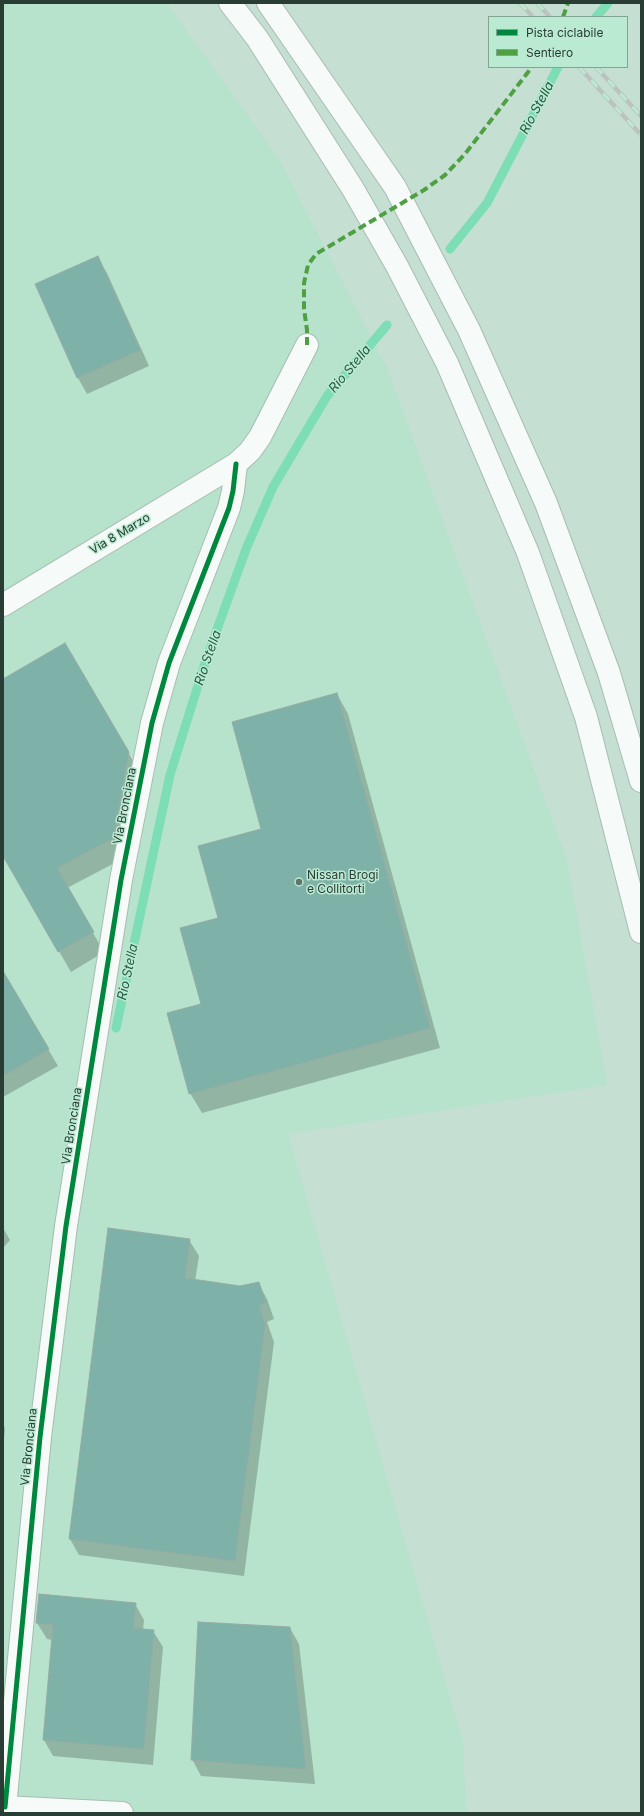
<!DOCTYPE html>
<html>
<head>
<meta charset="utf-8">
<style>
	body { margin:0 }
	#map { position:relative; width:644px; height:1816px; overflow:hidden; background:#c5dfd2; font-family:Inter,sans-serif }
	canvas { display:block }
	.frame { position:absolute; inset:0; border:4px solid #2a3d34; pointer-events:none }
	.legend { position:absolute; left:488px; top:16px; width:140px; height:52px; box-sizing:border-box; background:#baead2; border:1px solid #80a593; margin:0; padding:5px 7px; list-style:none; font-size:12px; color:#2a3d34 }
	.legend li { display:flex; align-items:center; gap:8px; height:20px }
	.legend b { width:20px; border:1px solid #80a593 }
</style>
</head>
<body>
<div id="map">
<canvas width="644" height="1816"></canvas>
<div class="frame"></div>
<ul class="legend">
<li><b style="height:5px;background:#00873e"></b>Pista ciclabile</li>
<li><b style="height:5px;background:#4fa043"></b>Sentiero</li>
</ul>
</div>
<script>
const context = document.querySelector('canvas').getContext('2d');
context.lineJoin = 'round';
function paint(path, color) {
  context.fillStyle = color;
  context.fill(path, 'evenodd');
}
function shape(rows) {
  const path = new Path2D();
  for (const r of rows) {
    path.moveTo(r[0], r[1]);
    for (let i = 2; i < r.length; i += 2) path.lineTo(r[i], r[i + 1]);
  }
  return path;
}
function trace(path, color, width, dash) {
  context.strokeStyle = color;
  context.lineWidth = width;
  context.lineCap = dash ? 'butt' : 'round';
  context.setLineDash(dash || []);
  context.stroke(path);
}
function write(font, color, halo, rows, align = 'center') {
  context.font = font + ' Inter,sans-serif';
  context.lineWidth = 3;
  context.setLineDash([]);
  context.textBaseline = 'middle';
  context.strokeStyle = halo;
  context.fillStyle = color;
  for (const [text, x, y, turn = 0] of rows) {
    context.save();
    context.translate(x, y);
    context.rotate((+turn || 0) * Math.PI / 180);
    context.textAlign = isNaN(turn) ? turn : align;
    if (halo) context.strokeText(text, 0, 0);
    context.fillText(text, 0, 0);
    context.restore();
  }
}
const built = shape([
	[3,3,167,3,279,159,387,368,567,860,607,1085,288,1134,463,1743,466,1813,3,1813]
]);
const shadow = shape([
	[97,257,107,273,149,366,87,394,78,378,36,285],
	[65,644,140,773,124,858,67,888,104,952,71,972,3,854,3,681],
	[337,694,348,714,440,1048,202,1113,190,1093,202,1005,219,918,263,830],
	[3,973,58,1066,3,1097],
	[3,1228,10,1240,3,1248],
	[189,1240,199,1256,195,1281,240,1287,258,1283,267,1299,274,1319,267,1322,274,1342,244,1576,79,1555,70,1539],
	[3,1424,5,1428,3,1451],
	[40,1595,135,1604,144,1620,143,1630,153,1631,163,1647,153,1765,53,1756,44,1740,52,1640,47,1639,37,1623],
	[290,1628,299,1644,315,1784,201,1776,192,1759]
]);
const stream = shape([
	[596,17,608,3],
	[450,249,487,203,558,67],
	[116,1028,170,775,206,660,246,549,273,487,327,396,387,325]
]);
const building = shape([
	[98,256,140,350,77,378,35,284,98,256],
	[65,643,129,752,113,838,57,868,94,932,58,952,3,856,3,679,65,643],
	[337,693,430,1028,189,1094,167,1013,201,1004,180,928,218,918,198,846,261,829,232,722,337,693],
	[3,971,49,1049,3,1076,3,971],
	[108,1228,190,1239,185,1278,240,1286,259,1282,266,1303,259,1305,265,1325,235,1561,69,1539,108,1228],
	[39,1594,136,1603,133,1628,154,1630,144,1749,43,1740,53,1625,36,1623,39,1594],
	[198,1622,290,1627,306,1769,191,1760,198,1622]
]);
const minor = shape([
	[3,605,236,464,250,451,260,437,307,345],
	[3,1807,122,1813],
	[5,1807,40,1437,66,1226,121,880,152,723,169,663,229,508,233,491,236,464]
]);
const trunk = shape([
	[230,3,257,38,353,189,397,266,447,363,528,553,586,717,641,932],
	[268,3,395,187,469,330,546,503,609,673,641,781]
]);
const rail = shape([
	[520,3,533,17],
	[537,3,550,17],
	[579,67,641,135],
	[596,67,641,116]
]);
const quiet = shape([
	[563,17,568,3],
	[307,345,307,330,304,309,304,283,308,265,316,254,424,190,445,175,465,154,532,67]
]);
const cycleway = shape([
	[5,1807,40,1437,66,1226,121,880,152,723,169,663,229,508,233,491,236,464]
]);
const markers = [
	[299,882,4,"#60766b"]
];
const streetNames = [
	["Via 8 Marzo",120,534,-31],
	["Via Bronciana",125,806,-79],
	["Via Bronciana",72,1126,-81],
	["Via Bronciana",29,1447,-84]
];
const poiNames = [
	["Nissan Brogi",307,875],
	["e Collitorti",307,889]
];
const waterNames = [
	["Rio Stella",537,108,-62],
	["Rio Stella",350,369,-50],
	["Rio Stella",208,658,-71],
	["Rio Stella",128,972,-78]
];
paint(built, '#b7e2cc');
paint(shadow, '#0003');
trace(stream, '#7dddb4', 9);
paint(building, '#7eb1a7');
trace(building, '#97aca5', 1);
trace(minor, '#a8bdb2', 24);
trace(trunk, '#a8bdb2', 24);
trace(minor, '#f6faf8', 22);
trace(trunk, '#f6faf8', 22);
trace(rail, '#bcc3bf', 4.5);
trace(rail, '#baead2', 3, [9]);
trace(quiet, '#4fa043', 4, [8, 4]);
trace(cycleway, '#00873e', 5);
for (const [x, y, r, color] of markers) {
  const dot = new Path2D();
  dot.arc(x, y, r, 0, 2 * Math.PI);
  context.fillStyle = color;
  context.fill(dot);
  trace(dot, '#baead2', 1.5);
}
write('12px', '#2a3d34', '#baead2', streetNames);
write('12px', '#2a3d34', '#baead2', poiNames, 'left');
write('italic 13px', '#275a44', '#baead2', waterNames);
</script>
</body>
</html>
